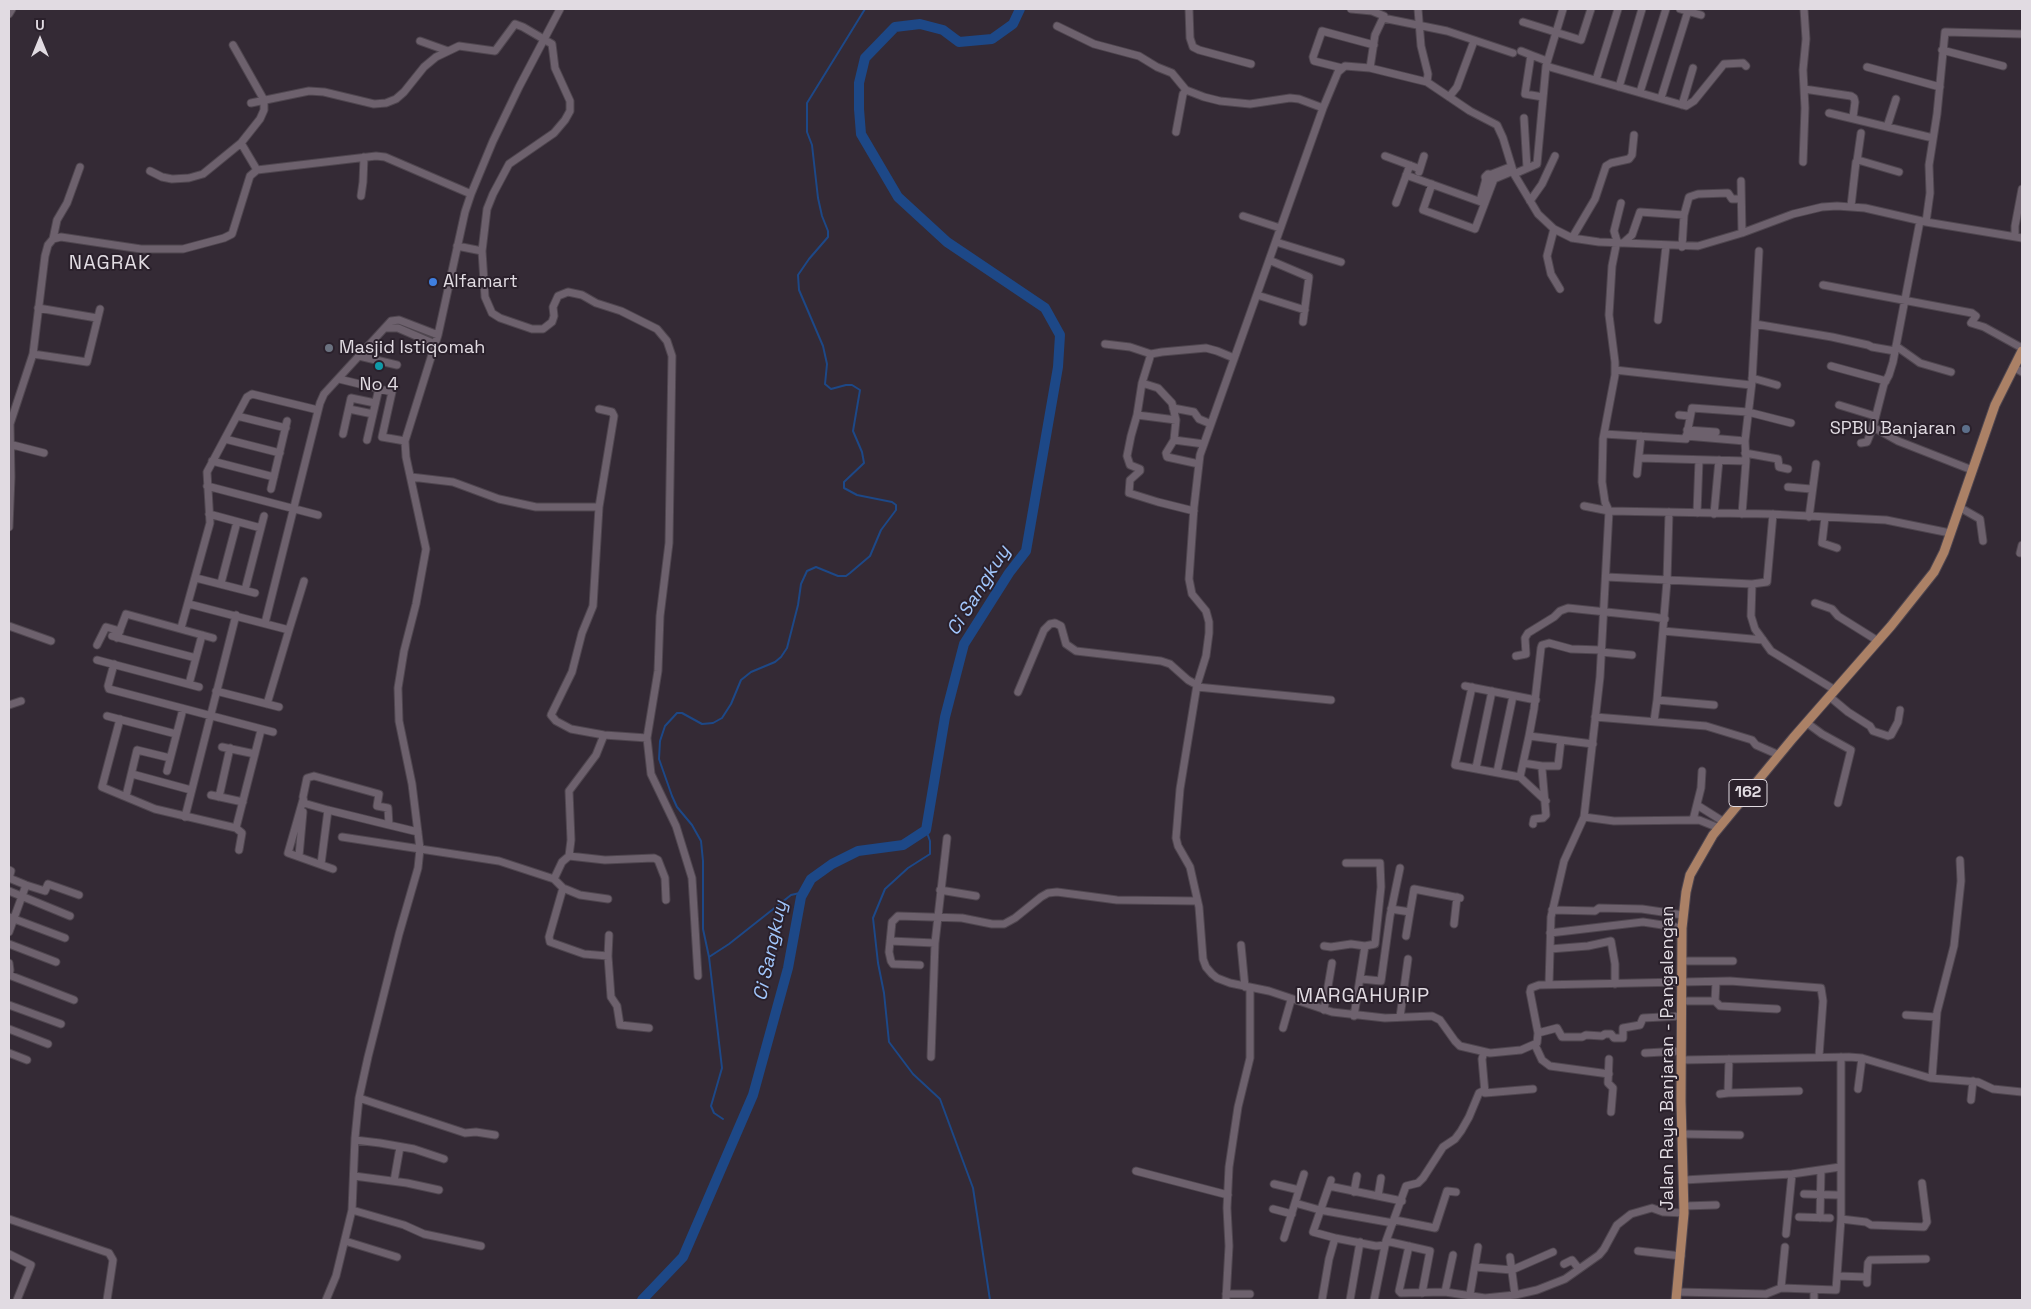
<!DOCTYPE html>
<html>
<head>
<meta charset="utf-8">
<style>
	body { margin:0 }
	#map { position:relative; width:2031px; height:1309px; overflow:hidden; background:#342a35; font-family:"Space Grotesk",sans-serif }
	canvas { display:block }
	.frame { position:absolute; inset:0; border:10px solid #e1dbe2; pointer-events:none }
	.north { position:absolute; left:15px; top:15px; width:50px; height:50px; -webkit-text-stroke:4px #2a202b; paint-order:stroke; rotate:0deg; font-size:14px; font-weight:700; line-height:20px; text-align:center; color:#e1dbe2 }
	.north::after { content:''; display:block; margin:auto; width:18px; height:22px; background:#e1dbe2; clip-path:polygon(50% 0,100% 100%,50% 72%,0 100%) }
</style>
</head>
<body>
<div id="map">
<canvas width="2031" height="1309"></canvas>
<div class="frame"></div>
<div class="north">U</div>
</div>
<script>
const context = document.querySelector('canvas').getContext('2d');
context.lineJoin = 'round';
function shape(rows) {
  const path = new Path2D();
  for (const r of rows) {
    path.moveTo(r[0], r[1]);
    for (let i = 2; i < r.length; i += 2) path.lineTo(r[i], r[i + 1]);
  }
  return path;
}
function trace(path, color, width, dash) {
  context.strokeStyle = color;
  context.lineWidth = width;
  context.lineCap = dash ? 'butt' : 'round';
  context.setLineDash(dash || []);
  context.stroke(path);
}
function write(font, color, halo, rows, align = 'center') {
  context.font = font + ' "Space Grotesk",sans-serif';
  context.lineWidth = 4;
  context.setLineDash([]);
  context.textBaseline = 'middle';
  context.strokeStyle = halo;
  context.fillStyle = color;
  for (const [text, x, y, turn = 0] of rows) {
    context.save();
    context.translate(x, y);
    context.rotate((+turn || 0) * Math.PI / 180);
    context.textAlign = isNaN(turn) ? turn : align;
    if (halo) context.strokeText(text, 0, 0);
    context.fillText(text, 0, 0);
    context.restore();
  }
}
const stream = shape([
	[926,830,930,841,930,854,908,868,885,889,873,918,878,963,884,993,889,1042,913,1074,940,1099,973,1188,990,1300],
	[709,957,729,944,791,895,804,892],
	[723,1119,714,1113,711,1106,722,1068,709,957,703,929,703,861,701,841,692,825,677,807,672,796,659,759,660,741,665,726,677,713,682,713,702,724,713,723,722,718,731,704,741,680,751,672,775,662,781,657,787,648,798,605,801,584,807,571,816,567,838,576,846,576,850,573,870,556,881,530,896,510,896,505,892,502,857,495,844,488,844,482,864,463,862,452,853,431,860,390,852,385,846,385,831,389,825,384,827,364,823,346,799,290,798,275,809,259,828,237,828,231,822,216,818,198,812,145,807,132,807,103,865,9]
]);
const river = shape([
	[642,1300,683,1257,753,1095,788,968,801,897,811,879,832,864,858,851,903,845,926,830,945,717,964,644,1009,573,1026,551,1058,367,1060,335,1045,308,947,242,898,197,861,134,859,109,859,83,865,58,895,27,920,24,943,30,959,42,992,39,1013,24,1020,9]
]);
const minor = shape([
	[1189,9,1190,38,1193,47,1199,50,1251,64],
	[1351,9,1372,11,1384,16,1375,35,1370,68],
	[1418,9,1421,46,1428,74,1427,82],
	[1680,9,1701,15],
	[1804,9,1806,39,1803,70,1804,89,1851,96,1854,98,1855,102,1853,117],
	[9,14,12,9],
	[1383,18,1447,31,1513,53],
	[1523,22,1581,40,1591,9],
	[1057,26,1094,44,1139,56,1157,67,1172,73,1186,90,1204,97,1220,101,1250,104,1290,98,1299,99,1323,108],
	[420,41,448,51],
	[1942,50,2003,66],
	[1521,51,1531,55,1525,94,1543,97],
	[1531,55,1547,61],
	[1546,66,1563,9],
	[1867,67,1940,87],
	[1342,68,1314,61,1313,57,1322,31,1374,45],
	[1596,80,1618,9],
	[1619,87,1642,9],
	[1640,92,1666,9],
	[1449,97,1457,87,1474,41],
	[1661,98,1688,11],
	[251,103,309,91,324,92,374,104,386,103,396,99,404,92,424,67,436,57,459,46,495,51,515,24,523,27,552,44,555,68,570,101,570,111,565,120,554,133,509,164,493,194,487,209,482,251,485,297,492,313,500,318,532,329,543,329,552,322,554,316,553,307,558,296,568,292,582,295,596,303,621,311,657,329,667,341,672,356,669,543,660,616,658,671,647,738,651,774,676,826,692,878,698,976],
	[1682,105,1693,68],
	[1829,113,1933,138],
	[1524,118,1527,168],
	[1887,127,1896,99],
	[1176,132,1183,94,1186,90],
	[241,143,257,170],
	[1385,156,1420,169],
	[1857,161,1861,133],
	[1803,162,1805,108,1804,89],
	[150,171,162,177,172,179,189,178,203,174,241,143,260,119,264,110,264,100,233,45],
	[1419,172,1424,156],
	[1492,174,1510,167],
	[1514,174,1537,164,1546,66,1686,106,1694,101,1724,64,1743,63,1746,66],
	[1406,175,1484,203],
	[1494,179,1513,171],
	[1741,181,1742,233],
	[1432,184,1423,210,1475,229,1494,179,1493,175,1488,174,1485,177,1486,181,1492,182],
	[361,196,363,182,364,157],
	[1480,201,1486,179],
	[1530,201,1542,184,1555,156],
	[1396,203,1410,165],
	[1851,206,1856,162,1858,160,1899,172],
	[1243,216,1280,228],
	[1926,222,1930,193,1929,165,1937,114,1945,32,2022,34],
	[1554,229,1547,256,1551,274,1560,289],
	[2015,236,2015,226,2022,189],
	[1572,238,1595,199,1606,166,1611,163,1629,159,1632,155,1634,135],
	[53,239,57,220,67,203,80,167],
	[1276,242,1341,262],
	[1623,243,1632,235,1640,212,1684,215,1689,197,1698,194,1728,193,1732,199,1741,199],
	[457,246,482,251],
	[1682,247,1684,215],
	[1269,260,1309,277,1303,322],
	[1823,285,1972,313,1976,316,1971,323,1984,327,2022,348],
	[1257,295,1305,310],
	[38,308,97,318],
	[1658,320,1666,246],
	[1755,324,1832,337,1868,345,1872,347,1895,351],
	[385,328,398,328,435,344],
	[1105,344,1130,347,1151,354,1162,352,1206,348,1217,351,1234,358],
	[1896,346,1920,363,1951,372],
	[33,354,87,362,100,309],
	[1151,354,1142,383,1158,388,1172,403,1176,420,1174,440,1204,444],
	[359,356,397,365],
	[1831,366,1886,381],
	[2013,367,2022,372],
	[1615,370,1751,385],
	[1752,378,1777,385],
	[339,379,392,392,382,437,405,441],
	[1142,383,1137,415,1131,436,1127,456,1130,465,1140,469,1140,471,1130,480,1129,493,1158,502,1194,511],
	[1839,405,1875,416],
	[1173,408,1194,412,1199,419,1211,424],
	[349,409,373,414],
	[599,409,612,412,614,416,599,507],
	[1137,415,1176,420],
	[1679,415,1689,416],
	[237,416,286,428],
	[1873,427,1884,384,1889,375,1893,362,1920,221],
	[1687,430,1716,432],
	[343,434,351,398,375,403],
	[1604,434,1686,439,1692,408,1748,412,1791,423],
	[1686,436,1745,441],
	[225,439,280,453],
	[367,440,379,388],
	[1174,440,1166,453,1167,457,1199,464],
	[1861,443,1867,442,1873,427,1898,441,1972,470],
	[9,444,44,453],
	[1745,453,1778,459,1779,467,1788,469],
	[1639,458,1746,461],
	[212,461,274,477],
	[1637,474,1641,436],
	[9,476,11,477,9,527],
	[11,477,10,424,33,354,45,256,48,245,53,239,61,237,141,249,183,249,224,238,232,234,250,176,257,170,376,156,385,157,471,194],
	[411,477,453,482,499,499,536,507,599,507,593,606,582,633,572,672,551,715,556,721,571,729,604,735,647,738],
	[207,486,318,515],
	[1788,487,1811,489],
	[271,489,287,421],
	[1584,506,1609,511,1770,514,1886,520,1950,533],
	[1959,507,1980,519,1983,541],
	[1669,512,1667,581,1657,700,1714,705],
	[1697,513,1699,460],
	[209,514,261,528],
	[1714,514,1719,460],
	[1742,514,1746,461,1745,441,1752,382,1759,251],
	[1809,517,1816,464],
	[1825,517,1822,543,1837,548],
	[2020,553,2022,545],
	[1606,577,1752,584,1751,616,1755,629,1771,651,1835,690],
	[196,578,255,593],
	[221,583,237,522],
	[1752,584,1767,582,1773,514],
	[245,590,264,516],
	[1815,603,1832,609,1838,616,1878,641],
	[189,604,289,630,304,581],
	[265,623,320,403,324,394,391,321,399,320,438,335],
	[9,626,51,641],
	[181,628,210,523,207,472,247,397,252,394,318,410],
	[1663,631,1763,640],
	[112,636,196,658],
	[117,638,126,614,213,638],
	[97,645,106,627,120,631],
	[1601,652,1632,655],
	[1516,656,1526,654,1525,638,1528,633,1554,617,1560,611,1568,608,1654,617,1665,619],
	[97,660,199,687],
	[114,664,108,686,109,689,273,732],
	[189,684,202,635],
	[1465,686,1536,700],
	[1197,687,1331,700],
	[1472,687,1455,765,1520,777],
	[216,691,279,707],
	[1018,692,1044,630,1050,624,1055,623,1061,626,1066,644,1076,651,1161,661,1170,664,1188,680,1197,685],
	[1830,697,1848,712,1870,726,1873,731,1888,736,1891,735,1898,722,1900,710],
	[267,704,289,630],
	[9,705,21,701],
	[107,716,176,734],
	[1595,717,1706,726,1752,740,1756,745,1779,755],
	[120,719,102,787,155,809,236,828,242,833,239,850],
	[1654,721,1657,700],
	[1807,723,1822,734,1851,750,1838,803],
	[1529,736,1520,777,1546,801],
	[1593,744,1529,736,1534,709,1541,648,1542,645,1549,643,1571,649,1601,650],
	[222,747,255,754],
	[1523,763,1542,766],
	[1476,768,1492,691],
	[167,771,183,709],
	[1497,772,1513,696],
	[132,774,191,790],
	[211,795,243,802],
	[126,796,137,750,170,758],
	[219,797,230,748],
	[303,800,288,853,333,869],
	[1697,805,1724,822],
	[185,817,236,615],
	[1584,817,1614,821,1699,820,1719,828],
	[1693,820,1701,788,1702,771],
	[1533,824,1534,819,1543,818,1546,815,1542,769,1542,766,1558,766,1561,740],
	[389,825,388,808,377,806,379,794,314,776,307,778,303,797,304,803,307,804,328,810,389,825,418,832],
	[236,828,261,730],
	[342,837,499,861,554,879,563,888,549,937,550,942,584,954,608,956,609,935],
	[299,856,303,812],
	[569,856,571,840,569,791,596,755,604,735],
	[1346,863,1380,863,1381,887,1375,944,1365,946,1354,1016],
	[321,864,328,810],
	[9,870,11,871,9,878,26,885,45,891,48,884,79,895],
	[554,879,562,862,569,856,605,860,654,858,658,860,665,878,666,900],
	[563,888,580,895,608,899],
	[940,890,976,896],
	[9,891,70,916],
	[1391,909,1410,912,1414,889,1460,898],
	[1552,910,1595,911,1599,908,1642,909,1683,915],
	[9,917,65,938],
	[1454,924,1457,897],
	[9,932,26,885],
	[1550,933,1643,922,1682,928],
	[1406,936,1410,912],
	[890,941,935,943,947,838],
	[9,944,56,962],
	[1241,945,1245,987],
	[1324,946,1331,947,1351,944,1365,946],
	[1550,949,1588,946,1611,941,1615,964,1615,984],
	[608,956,611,997,617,1006,620,1025,649,1028],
	[1682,961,1733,961],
	[9,963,10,970,9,975],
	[920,965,893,964,891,961,889,952,892,922,898,916,962,918,992,924,1004,924,1015,918,1041,897,1048,893,1057,892,1117,900,1197,901],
	[9,975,74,1000],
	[1361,979,1381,981,1390,916,1400,868],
	[1549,984,1551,917,1564,861,1584,817,1600,677,1609,511,1605,502,1602,482,1603,439,1615,375,1615,362,1609,315,1612,266,1617,241,1614,231,1621,203],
	[1682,1001,1715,1001,1720,1006,1777,1009],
	[1715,1001,1716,982],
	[9,1005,61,1024],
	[1324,1010,1332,963],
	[1906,1015,1936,1017],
	[1400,1017,1408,959],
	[1283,1028,1291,1000],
	[9,1029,48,1044],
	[1538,1033,1557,1028,1562,1037,1582,1037,1586,1035,1602,1036,1605,1034,1611,1034,1614,1038,1623,1038,1623,1028,1640,1025,1643,1018,1682,1016],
	[1535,1045,1542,1060,1550,1066,1609,1074],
	[1484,1052,1482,1059,1485,1093,1533,1089],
	[9,1053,27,1060],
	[1645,1053,1681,1051],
	[1819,1056,1823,1001,1821,988,1730,981,1539,985,1531,988,1530,992,1538,1033,1537,1043,1521,1050,1490,1053,1460,1046,1455,1041,1440,1020,1432,1016,1385,1018,1332,1012,1269,991,1230,983,1217,978,1212,974,1206,967,1203,959,1199,907,1190,867,1178,846,1176,838,1180,789,1197,685,1206,656,1209,633,1209,622,1206,611,1192,594,1189,579,1194,507,1200,455,1323,108,1338,72,1345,66,1370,68,1427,82,1470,111,1497,125,1503,138,1514,174,1538,214,1554,229,1572,238,1599,242,1698,246,1742,233,1793,214,1822,207,1837,206,1865,208,1926,222,2022,238],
	[931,1057,935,943],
	[1609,1059,1608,1083,1613,1088,1611,1112],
	[1729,1059,1728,1093,1799,1091],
	[1682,1060,1849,1057,1862,1058,1930,1078,1978,1082,1993,1089,2022,1092],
	[1932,1078,1937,1012,1954,946,1961,881,1960,860],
	[1858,1089,1862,1058],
	[1720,1094,1728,1093],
	[359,1098,465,1133,476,1132,495,1135],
	[1971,1100,1973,1081],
	[1682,1134,1740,1135],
	[355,1140,380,1143,414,1149,444,1159],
	[1136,1171,1228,1195],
	[354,1176,407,1183,439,1190],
	[1331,1180,1313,1232,1335,1238,1376,1246,1385,1245],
	[1684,1180,1792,1174,1840,1167],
	[394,1181,400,1147],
	[1274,1184,1299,1190],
	[1329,1186,1402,1201],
	[1354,1192,1357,1176],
	[1804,1194,1837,1195],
	[1378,1196,1381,1178],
	[1295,1203,1320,1210,1393,1223],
	[1684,1206,1716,1205],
	[1273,1209,1292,1214],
	[352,1210,404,1225,424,1234,481,1246],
	[1799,1217,1830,1218],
	[1820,1218,1821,1170],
	[9,1219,109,1253,113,1260,107,1300],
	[1841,1219,1866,1222,1871,1225,1924,1227,1927,1222,1922,1183],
	[1395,1220,1435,1228,1447,1191,1456,1192],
	[1786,1234,1792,1174],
	[1284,1238,1304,1174],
	[345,1241,397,1257],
	[1386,1241,1430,1251,1422,1293],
	[1409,1246,1399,1291,1401,1293,1445,1292,1485,1298,1515,1295,1537,1290,1565,1279,1599,1255,1604,1249,1617,1225,1631,1214,1652,1208,1663,1212,1684,1213],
	[1785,1247,1781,1288,1836,1290,1841,1219,1841,1057],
	[1638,1251,1681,1256],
	[9,1254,31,1265,17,1300],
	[1510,1257,1515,1295],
	[1564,1264,1572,1260,1579,1269],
	[1475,1267,1512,1270,1553,1252],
	[1837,1276,1867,1277,1867,1283],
	[1867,1277,1868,1263,1870,1260,1926,1259],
	[1814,1290,1814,1300],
	[1445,1292,1453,1255],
	[1677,1292,1766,1294,1781,1288],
	[1226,1294,1250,1294],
	[1470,1294,1478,1247],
	[326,1300,336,1276,352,1210,355,1138,359,1098,368,1057,399,934,418,868,420,849,412,784,399,721,398,688,404,651,416,604,426,549,406,457,405,441,438,335,465,212,471,194,493,141,519,87,560,9],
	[1226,1300,1229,1246,1227,1208,1229,1167,1238,1107,1250,1058,1250,988],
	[1322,1300,1329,1259,1335,1238],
	[1350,1300,1360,1242],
	[1374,1300,1386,1241,1406,1186,1418,1183,1423,1178,1443,1147,1455,1139,1461,1131,1469,1117,1479,1093,1485,1090]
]);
const major = shape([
	[1676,1300,1684,1213,1681,1101,1682,928,1686,892,1690,875,1713,835,1793,738,1891,626,1934,572,1944,552,1995,405,2022,351]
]);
const markers = [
	[433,282,5,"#3f7fe0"],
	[329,348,5,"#6b7280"],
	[379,366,5,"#0f9aa8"],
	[1966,429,5,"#5c6f8a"]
];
const shields = [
	[1748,793,38]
];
const shieldNames = [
	["162",1748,793]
];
const poiNames = [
	["Alfamart",443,282],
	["Masjid Istiqomah",339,348],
	["No 4",379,385,"center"],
	["SPBU Banjaran",1956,429,"right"]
];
const streetNames = [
	["Jalan Raya Banjaran - Pangalengan",1668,1058,-90]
];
const waterNames = [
	["Ci Sangkuy",979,591,-58],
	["Ci Sangkuy",771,951,-78]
];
const quarterNames = [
	["NAGRAK",110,264],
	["MARGAHURIP",1363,997]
];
trace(stream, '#1d4887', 2);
trace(river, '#1d4887', 10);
trace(minor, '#4f464f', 9);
trace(major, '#4f464f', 11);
trace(minor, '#6d616d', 7);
trace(major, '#ab8166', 9);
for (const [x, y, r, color] of markers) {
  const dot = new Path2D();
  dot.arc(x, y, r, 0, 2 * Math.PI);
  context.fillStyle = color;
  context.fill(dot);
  trace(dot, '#2a202b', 2);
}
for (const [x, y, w] of shields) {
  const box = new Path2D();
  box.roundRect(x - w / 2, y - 13.5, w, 27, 4);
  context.fillStyle = '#2a202b';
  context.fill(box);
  trace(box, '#e1dbe2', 1);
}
write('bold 16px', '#e1dbe2', null, shieldNames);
write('18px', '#e1dbe2', '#2a202b', poiNames, 'left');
write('18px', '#e1dbe2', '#2a202b', streetNames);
write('italic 19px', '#a2c7fd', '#2a202b', waterNames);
context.letterSpacing = '1px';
write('20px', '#e1dbe2', '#2a202b', quarterNames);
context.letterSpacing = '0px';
</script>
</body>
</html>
